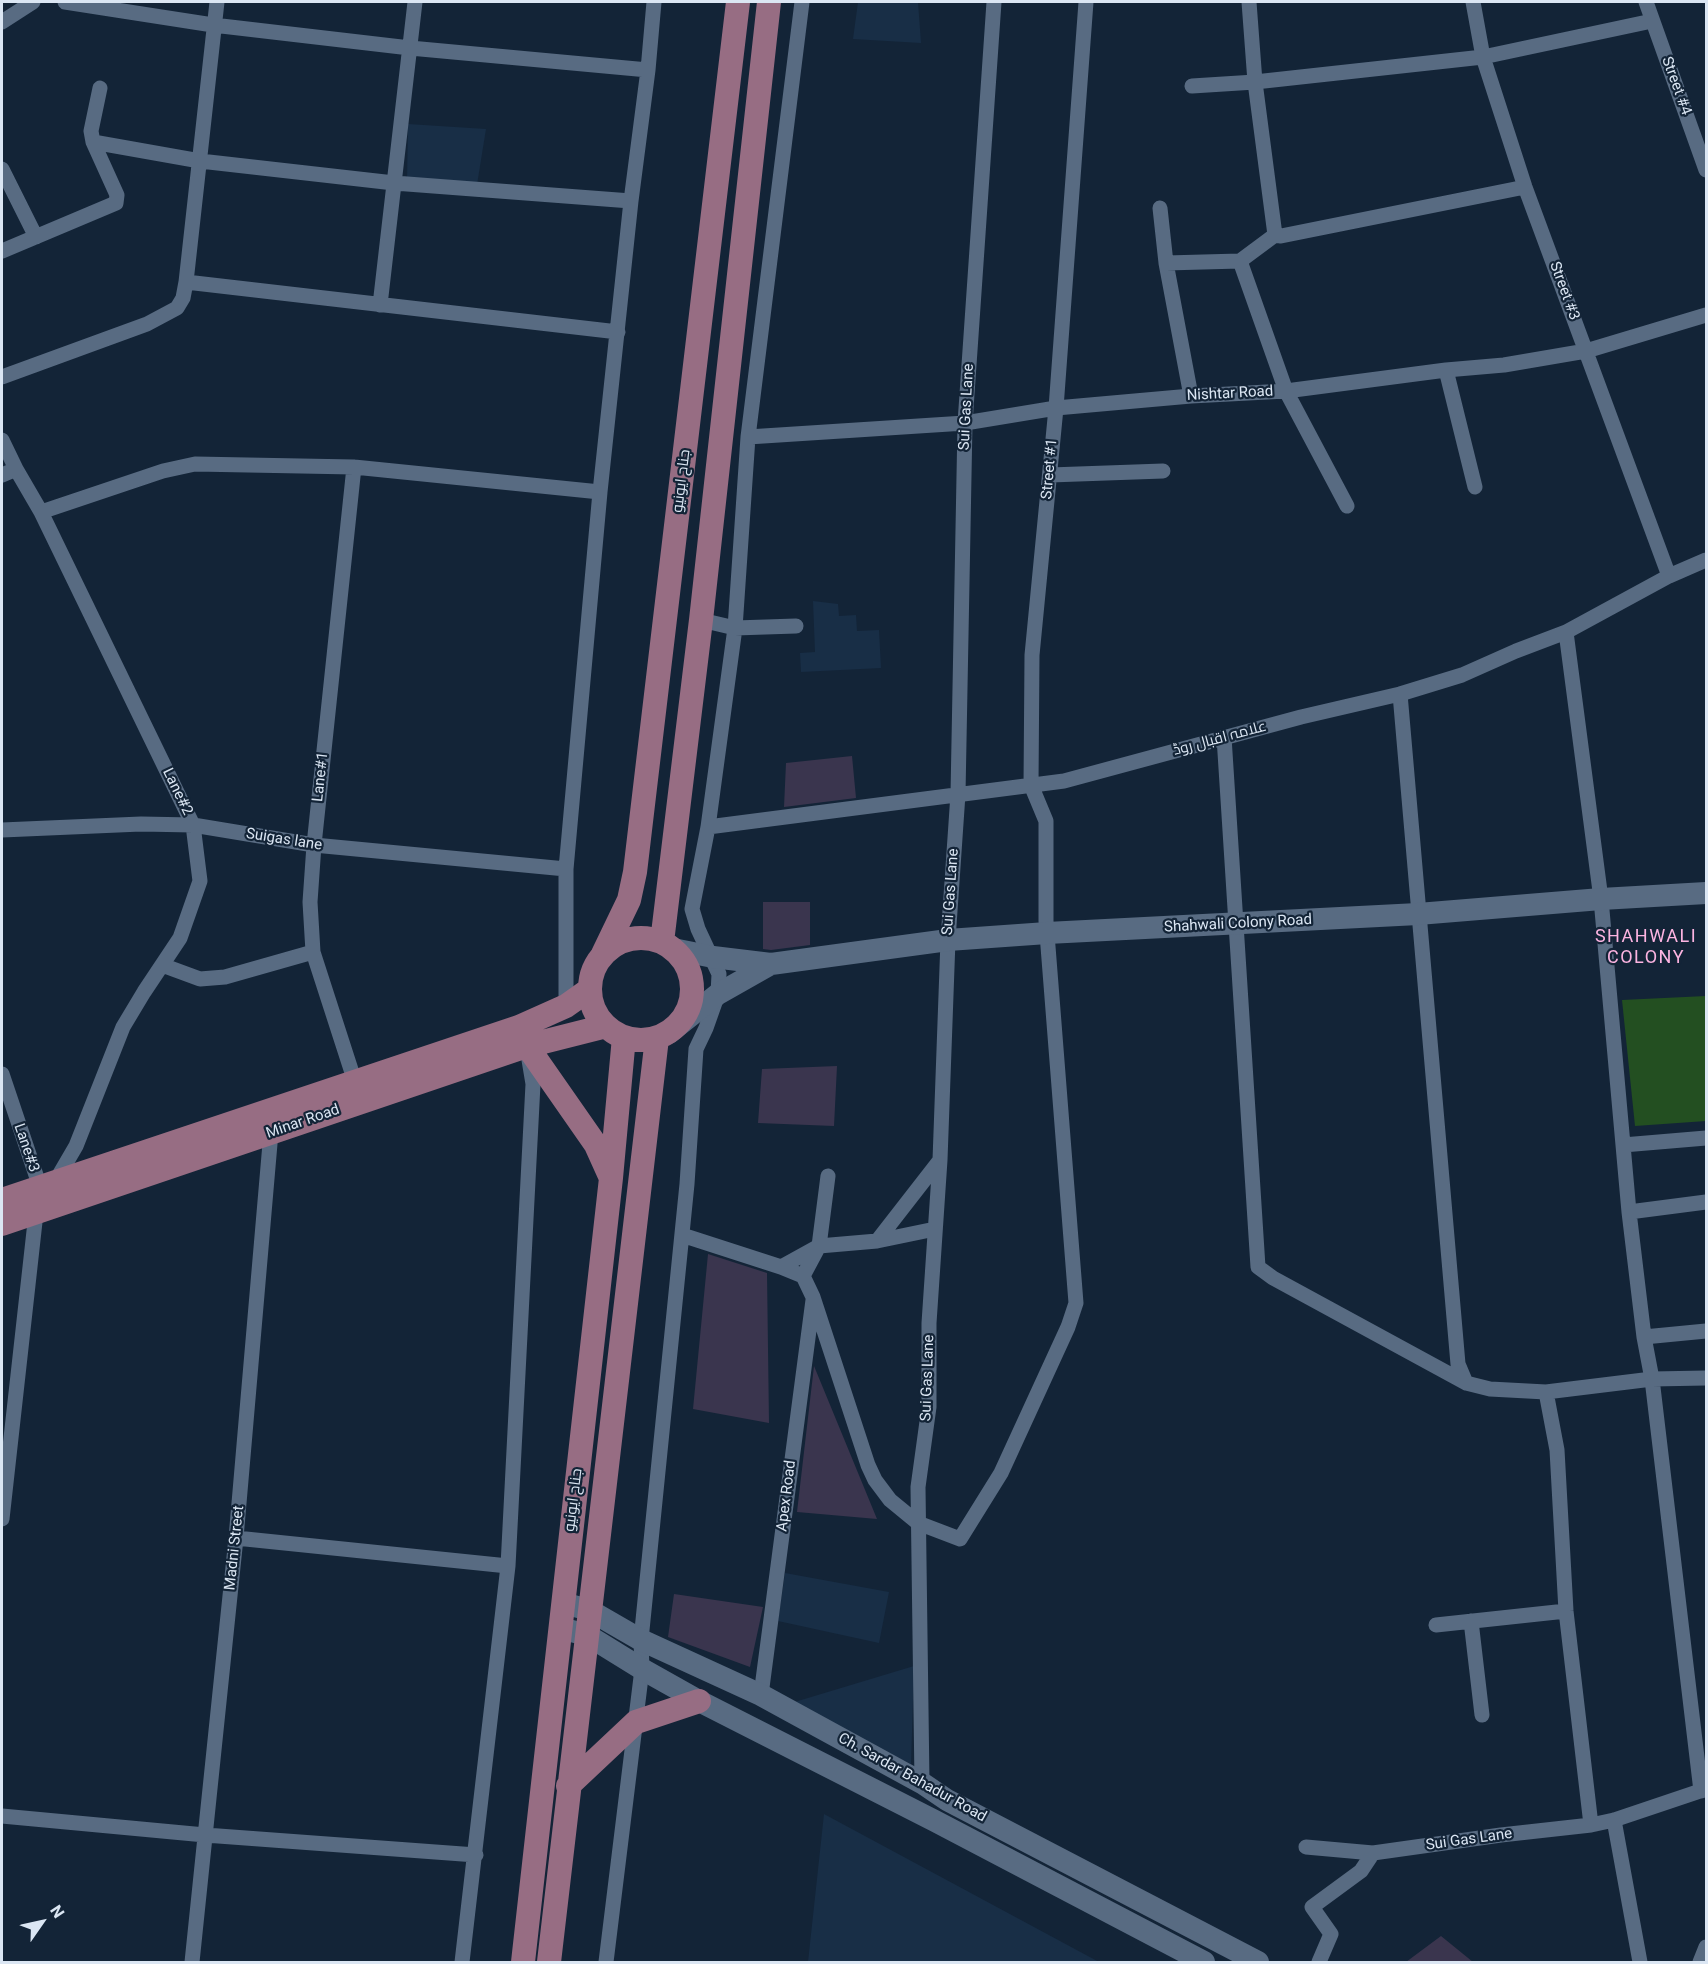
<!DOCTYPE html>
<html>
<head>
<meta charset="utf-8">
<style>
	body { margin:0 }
	#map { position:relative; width:1708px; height:1964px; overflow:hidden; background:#132437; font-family:Roboto,sans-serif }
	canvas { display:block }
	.frame { position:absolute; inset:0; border:3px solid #dbe6f3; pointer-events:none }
	.north { position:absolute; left:12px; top:1892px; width:60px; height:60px; -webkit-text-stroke:4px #132437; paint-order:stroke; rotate:56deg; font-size:16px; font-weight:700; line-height:24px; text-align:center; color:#dbe6f3 }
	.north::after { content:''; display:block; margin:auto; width:21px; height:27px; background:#dbe6f3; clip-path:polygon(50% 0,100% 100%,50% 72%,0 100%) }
</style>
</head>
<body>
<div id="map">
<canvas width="1708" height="1964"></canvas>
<div class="frame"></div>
<div class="north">N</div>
</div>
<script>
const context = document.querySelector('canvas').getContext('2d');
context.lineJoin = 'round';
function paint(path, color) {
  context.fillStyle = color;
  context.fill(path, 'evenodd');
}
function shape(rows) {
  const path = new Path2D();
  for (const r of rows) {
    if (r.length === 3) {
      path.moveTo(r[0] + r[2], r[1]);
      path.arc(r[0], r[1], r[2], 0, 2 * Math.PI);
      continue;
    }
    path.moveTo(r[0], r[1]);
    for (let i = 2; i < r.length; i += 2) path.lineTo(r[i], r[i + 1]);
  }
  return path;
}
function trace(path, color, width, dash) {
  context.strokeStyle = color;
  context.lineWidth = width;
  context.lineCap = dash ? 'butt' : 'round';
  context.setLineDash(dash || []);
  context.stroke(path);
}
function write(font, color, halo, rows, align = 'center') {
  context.font = font + ' Roboto,Cairo,sans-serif';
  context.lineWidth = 4.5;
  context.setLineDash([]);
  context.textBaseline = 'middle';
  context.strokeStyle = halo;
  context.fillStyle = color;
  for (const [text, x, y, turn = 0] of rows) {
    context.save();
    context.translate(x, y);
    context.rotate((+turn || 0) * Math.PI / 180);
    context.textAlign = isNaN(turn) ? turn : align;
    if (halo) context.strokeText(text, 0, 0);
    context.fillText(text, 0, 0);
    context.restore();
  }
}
const built = shape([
	[858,2,918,2,921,43,853,39],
	[408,124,486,129,476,191,407,183],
	[813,601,838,604,839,616,856,615,857,631,879,630,881,668,801,672,800,653,815,652],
	[785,1573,889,1592,879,1643,778,1621],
	[914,1666,911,1764,788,1704],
	[824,1814,1099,1962,808,1962]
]);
const green = shape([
	[1706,996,1706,1121,1635,1126,1622,1000]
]);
const building = shape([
	[852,756,856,798,784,807,786,763],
	[763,902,810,902,810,945,771,950,763,949],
	[837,1066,834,1126,758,1123,762,1069],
	[708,1254,767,1273,769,1423,693,1409],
	[814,1366,877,1519,797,1512],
	[674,1594,763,1607,750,1667,668,1637],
	[1441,1936,1473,1962,1406,1962]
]);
const street = shape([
	[65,2,213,25,410,48,648,70],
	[217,2,186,282,618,332],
	[1249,2,1255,82,1275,235],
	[1473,2,1483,57,1525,187,1669,576],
	[1646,2,1706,170],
	[2,22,33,2],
	[1192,86,1255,82,1483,57,1652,21],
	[93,142,200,161,394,183,631,201],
	[2,169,36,237],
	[1160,208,1166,263,1240,261,1275,235,1281,236,1525,187],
	[2,251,116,203,117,195,93,142,91,131,100,88],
	[1240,261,1286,391,1347,506],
	[1166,263,1191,396],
	[380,305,415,2],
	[1446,370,1475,487],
	[2,377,147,324,177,308,183,298,186,282],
	[748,437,965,423,1056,408,1191,396,1286,391,1446,370,1504,365,1586,351,1706,315],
	[2,440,16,469,41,512,193,825,200,881,180,938,144,992,123,1027,76,1146,55,1182],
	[354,467,314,845,310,902,313,952,355,1082],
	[2,475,16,469],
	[1050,475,1163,471],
	[41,512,163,471,195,464,354,467,600,492],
	[701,620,735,628,796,626],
	[1566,632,1601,899,1629,1212,1644,1337,1652,1379,1701,1791],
	[1400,694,1458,1364,1466,1383],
	[1224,737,1258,1267,1273,1278,1466,1383,1490,1389,1546,1392,1557,1450,1566,1611,1591,1825],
	[708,827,1064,781,1301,717,1400,694,1462,675,1516,651,1566,632,1669,576,1706,560],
	[2,830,141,824,193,825,314,845,566,869],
	[162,965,200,979,225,977,313,952],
	[566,1006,566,869,600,492,631,201,648,70,654,2],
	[2,1074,40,1187],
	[1623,1145,1706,1138],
	[1629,1212,1706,1202],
	[682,1235,781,1267,803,1276,813,1297,868,1465,875,1480,890,1500,918,1523,960,1539,1001,1473,1068,1327,1076,1303,1046,921,1046,821,1031,785,1032,655,1056,408,1086,2],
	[877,1241,940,1160],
	[781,1267,819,1246,877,1241,935,1229],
	[803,1276,819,1246,828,1176],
	[1644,1337,1706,1331],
	[1546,1392,1652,1379,1706,1378],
	[2,1519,36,1213],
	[236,1538,508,1566],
	[1471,1621,1482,1715],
	[1436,1625,1566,1611],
	[761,1695,813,1300],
	[922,1783,918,1487,929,1407,929,1323,940,1160,948,940,958,794,965,423,994,2],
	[2,1816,205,1835,476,1855],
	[1614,1820,1640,1962],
	[1306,1847,1373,1853],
	[192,1962,236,1538,271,1132],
	[462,1962,508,1566,533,1084,528,1054],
	[606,1962,642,1669,641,1640,687,1184,696,1049,706,1028,718,994,719,974,698,929,692,909,708,827,735,628,748,437,802,2],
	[1319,1962,1331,1934,1312,1907,1361,1871,1373,1853,1501,1835,1591,1825,1614,1820,1706,1789],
	[1700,1962,1706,1947]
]);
const secondary = shape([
	[673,949,713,957,771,964,948,940,1047,933,1418,914,1601,899,1706,893],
	[669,1033,718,994,771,964],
	[563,1603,589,1610,641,1640,761,1695,922,1783,947,1800,1258,1962],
	[560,1628,587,1635,642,1669,699,1701,935,1821,1204,1962]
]);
const primary = shape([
	[641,989,51],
	[662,942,701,620,769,2],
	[603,954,629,900,635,872,738,2],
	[527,1046,596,1145,610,1176],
	[2,1200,519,1027,566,1006,590,989],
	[2,1224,527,1046,606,1026],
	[568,1786,636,1722,699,1701],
	[523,1962,611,1178,624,1037],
	[549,1962,657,1038]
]);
const streetNames = [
	["Street #4",1676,86,70],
	["Street #3",1564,291,70],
	["Nishtar Road",1230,394,-3],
	["Sui Gas Lane",967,407,-87],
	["Street #1",1050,469,-85],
	["جناح ایونیو",682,481,-83],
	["علامہ اقبال روڈ",1220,739,-15],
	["Lane#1",321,777,-84],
	["Lane#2",177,792,64],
	["Suigas lane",284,840,9],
	["Sui Gas Lane",951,892,-86],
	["Shahwali Colony Road",1238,924,-3],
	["Minar Road",303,1122,-19],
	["Lane#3",26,1148,71],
	["Sui Gas Lane",928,1378,-88],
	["Apex Road",787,1496,-83],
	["جناح ایونیو",574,1500,-83],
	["Madni Street",235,1548,-84],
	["Ch. Sardar Bahadur Road",912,1778,29],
	["Sui Gas Lane",1469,1840,-8]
];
const quarterNames = [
	["SHAHWALI",1646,937],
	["COLONY",1646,958]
];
paint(built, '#182e46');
paint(green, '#234f21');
paint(building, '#3a354e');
trace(street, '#586b82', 15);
trace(secondary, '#586b82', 22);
trace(primary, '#976d83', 24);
write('15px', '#dbe6f3', '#132437', streetNames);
context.letterSpacing = '1.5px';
write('18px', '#fcb4e1', '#132437', quarterNames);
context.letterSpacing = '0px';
</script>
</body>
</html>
